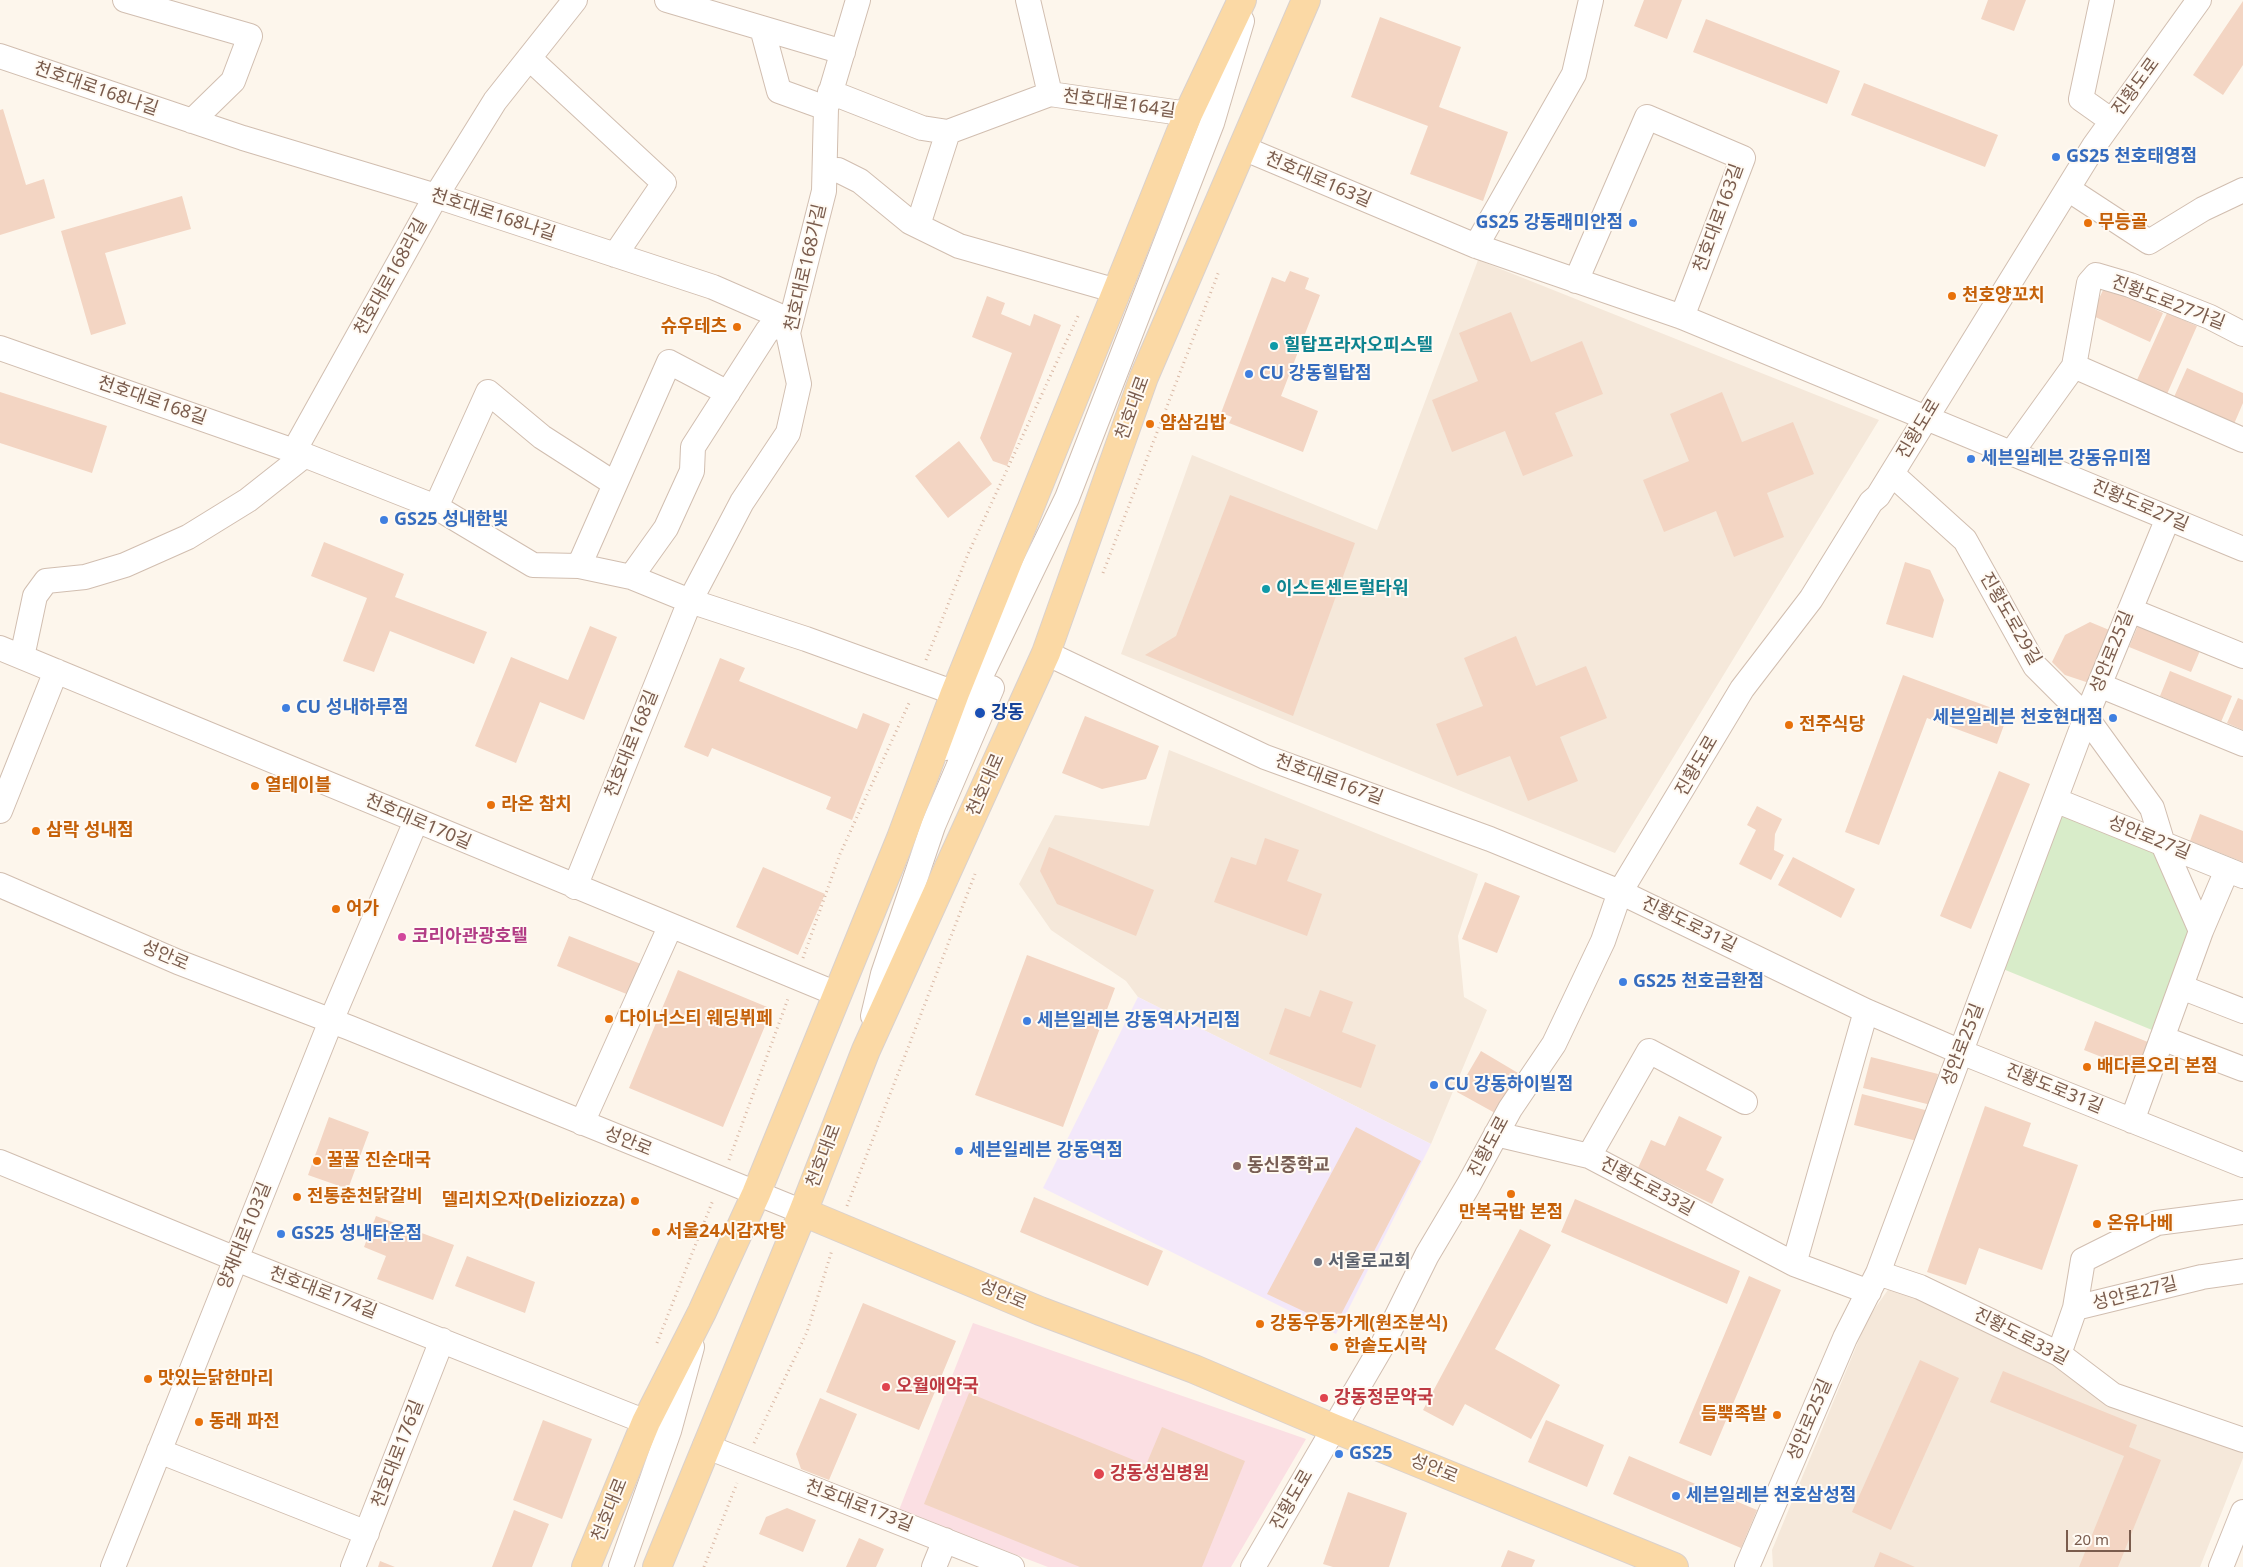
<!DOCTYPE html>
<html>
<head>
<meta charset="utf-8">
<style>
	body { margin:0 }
	#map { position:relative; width:2243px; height:1567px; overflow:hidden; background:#fdf6ec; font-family:"Noto Sans",sans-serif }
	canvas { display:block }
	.scale { position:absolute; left:2066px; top:1530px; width:65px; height:22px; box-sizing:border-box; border:2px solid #7a5c4d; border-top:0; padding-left:6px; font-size:15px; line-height:18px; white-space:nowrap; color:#7a5c4d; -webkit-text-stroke:4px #fffaf3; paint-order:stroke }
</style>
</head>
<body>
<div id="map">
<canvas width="2243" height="1567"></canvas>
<div class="scale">20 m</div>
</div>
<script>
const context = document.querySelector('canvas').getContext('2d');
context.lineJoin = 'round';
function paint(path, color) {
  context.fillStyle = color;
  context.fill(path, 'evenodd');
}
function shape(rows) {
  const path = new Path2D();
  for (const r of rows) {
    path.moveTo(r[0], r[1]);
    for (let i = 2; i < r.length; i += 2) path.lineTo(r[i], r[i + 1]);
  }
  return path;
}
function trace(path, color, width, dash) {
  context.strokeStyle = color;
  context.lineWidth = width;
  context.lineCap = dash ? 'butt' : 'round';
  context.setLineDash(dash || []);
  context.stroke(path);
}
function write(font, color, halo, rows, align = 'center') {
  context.font = font + ' "Noto Sans","Noto Sans KR",sans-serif';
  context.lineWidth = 4;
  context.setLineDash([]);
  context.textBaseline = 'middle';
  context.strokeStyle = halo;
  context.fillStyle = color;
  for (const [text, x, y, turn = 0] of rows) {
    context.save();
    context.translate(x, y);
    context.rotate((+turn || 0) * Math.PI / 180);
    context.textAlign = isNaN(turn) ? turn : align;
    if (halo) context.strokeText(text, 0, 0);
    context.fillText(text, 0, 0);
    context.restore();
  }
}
const residential = shape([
	[1478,260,1879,420,1615,853,1121,654,1192,455,1377,530],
	[1169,750,1478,874,1458,936,1464,997,1487,1010,1431,1144,1138,997,1126,981,1051,930,1019,884,1055,815,1149,826],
	[1890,1287,2056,1361,2243,1451,2243,1458,2200,1567,1773,1567,1772,1550,1868,1318]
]);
const education = shape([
	[1138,997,1431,1144,1336,1334,1043,1188]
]);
const medical = shape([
	[973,1323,1306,1439,1231,1567,1048,1567,899,1510]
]);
const green = shape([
	[2061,809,2158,849,2190,932,2152,1030,2003,969]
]);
const building = shape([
	[1644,0,1682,0,1667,39,1634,26],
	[1988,0,2026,0,2014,31,1981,19],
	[2243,1,2243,65,2223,95,2193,75],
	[1380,17,1461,47,1439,107,1508,132,1483,201,1410,174,1428,126,1351,97],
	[1706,19,1840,71,1827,104,1693,52],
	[1864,83,1998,135,1985,167,1851,115],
	[3,109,26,185,44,179,55,218,0,235,0,110],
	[182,196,191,229,105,253,126,324,91,335,61,231],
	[1290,271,1309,278,1305,289,1320,295,1281,396,1318,411,1303,452,1229,423,1232,417,1221,413,1272,277,1285,282],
	[2105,286,2163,313,2150,342,2091,315],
	[987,296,1005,303,1001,314,1030,326,1034,314,1061,325,1007,466,993,461,980,438,1012,353,972,337],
	[1511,312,1531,362,1582,341,1603,394,1555,413,1573,456,1523,476,1505,431,1452,452,1432,400,1478,381,1459,333],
	[2167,313,2197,326,2167,394,2137,380],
	[2187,368,2243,393,2243,403,2234,424,2174,397],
	[0,392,107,426,92,473,0,443],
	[1722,392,1742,442,1793,422,1814,474,1767,493,1784,537,1734,557,1716,511,1664,532,1643,480,1689,461,1670,414],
	[959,441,992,484,948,518,915,476],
	[1230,495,1355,543,1293,716,1145,655,1176,636],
	[324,542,404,574,395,597,487,632,474,664,390,631,374,672,343,661,367,598,311,576],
	[1905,562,1930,570,1944,600,1933,638,1886,624],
	[2140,621,2202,646,2191,672,2129,647],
	[2090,622,2114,632,2089,683,2065,675,2052,662,2065,635],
	[590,626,617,637,584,720,540,702,516,763,475,746,511,657,568,680],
	[1516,636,1536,686,1586,666,1607,718,1560,737,1578,781,1528,801,1510,756,1457,776,1436,724,1483,706,1464,658],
	[720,658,745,668,739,681,857,729,863,713,890,724,852,820,826,809,831,797,712,748,708,757,684,747],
	[2170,671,2232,696,2221,722,2160,696],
	[1903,675,2008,714,1997,744,1927,718,1879,845,1845,832],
	[2238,698,2243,700,2243,730,2227,723],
	[1085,716,1159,746,1146,779,1102,789,1062,773],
	[1999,771,2030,784,1971,929,1940,916],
	[1757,806,1782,819,1775,834,1774,850,1784,855,1771,880,1739,864,1756,830,1747,825],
	[2200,814,2243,831,2243,862,2190,841],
	[1265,838,1299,850,1287,881,1322,894,1307,936,1214,902,1231,857,1256,865],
	[1049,847,1154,890,1136,936,1057,904,1040,871],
	[1793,857,1855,889,1841,918,1778,885],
	[763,867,825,894,798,955,736,927],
	[1485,882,1520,896,1497,953,1462,939],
	[569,936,641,964,629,995,557,966],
	[1027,955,1115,988,1063,1127,975,1095],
	[678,970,772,1009,723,1127,629,1088],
	[1320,990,1353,1002,1342,1032,1376,1045,1361,1088,1269,1054,1285,1008,1310,1017],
	[2095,1021,2153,1044,2142,1073,2084,1050],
	[1481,1051,1518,1073,1495,1113,1457,1092],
	[1871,1057,1938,1074,1931,1105,1863,1088],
	[1862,1094,1929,1111,1921,1142,1854,1125],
	[1985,1106,2031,1123,2023,1146,2078,1165,2042,1270,1979,1248,1966,1285,1927,1272],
	[1679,1116,1722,1137,1706,1170,1724,1179,1712,1204,1638,1168,1651,1140,1665,1146],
	[329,1117,369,1132,348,1189,308,1175],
	[1356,1127,1421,1161,1335,1326,1267,1294],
	[1034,1197,1163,1251,1148,1286,1020,1232],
	[1575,1199,1740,1271,1727,1304,1561,1232],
	[376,1216,454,1245,433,1300,377,1279,386,1256,364,1247],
	[1520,1229,1551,1245,1495,1349,1560,1385,1531,1439,1465,1404,1453,1426,1423,1410],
	[467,1256,535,1282,525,1313,455,1286],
	[1749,1276,1781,1290,1711,1456,1679,1443],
	[863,1303,956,1341,919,1430,826,1392],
	[1920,1360,1959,1378,1891,1530,1852,1512],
	[2003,1371,2137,1425,2129,1447,2161,1460,2118,1567,2079,1567,2124,1456,1990,1402],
	[969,1393,1146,1465,1162,1427,1245,1461,1202,1567,1080,1567,924,1504],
	[820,1398,857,1414,829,1480,801,1469,796,1454],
	[543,1420,592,1439,562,1519,513,1500],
	[1546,1420,1604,1445,1587,1487,1528,1462],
	[1629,1456,1757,1510,1741,1548,1613,1494],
	[1348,1492,1407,1513,1389,1567,1333,1567,1323,1564],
	[787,1508,816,1520,803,1552,759,1534,766,1517],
	[514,1510,549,1524,532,1567,492,1567],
	[859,1538,884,1549,876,1567,846,1567],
	[1508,1550,1535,1560,1532,1567,1501,1567],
	[1880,1552,1915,1567,1874,1567],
	[380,1561,395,1567,378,1567]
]);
const path = shape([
	[1103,573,1219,271],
	[926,660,968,554,1079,314],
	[803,958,840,854,910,701],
	[729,1160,789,996],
	[847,1206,975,874],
	[657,1343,713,1200],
	[754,1443,807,1332,832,1250],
	[704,1567,737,1483]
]);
const minor = shape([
	[125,0,250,36,233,81,192,121],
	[667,0,843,52],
	[1028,0,1050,94],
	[2102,0,2081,99,2112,121],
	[762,28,779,91,826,108],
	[0,56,243,138,436,196,713,287,791,321],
	[529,58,664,183,615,255],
	[830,92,922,128,948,132,1050,94,1188,114],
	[1243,148,1476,246,1682,317,2243,549],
	[825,172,838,170,860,181,910,222,959,246,1117,291],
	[2068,189,2149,242,2203,209,2243,190],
	[910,222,920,219,948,132],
	[1476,246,1574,74,1591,0],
	[1576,281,1647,117,1743,158,1682,317],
	[0,348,294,451,436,507,533,565,579,566,631,577,690,601,806,639,955,693],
	[2074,366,2243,440],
	[294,451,436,196,495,101,575,0],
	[2012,452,2074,366,2089,283,2096,275,2130,285,2210,317,2243,334],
	[1892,474,1965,540,2035,666,2086,717,2152,808,2163,844,2201,931],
	[436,507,488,392,542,437,615,484],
	[579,566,669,362,728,393],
	[631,577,666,528,692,471,693,447,768,330,791,321],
	[2130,610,2243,656],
	[0,648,837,994],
	[1046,653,1265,757,1490,839,1620,892,1866,1011,1961,1052,2243,1165],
	[22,657,35,596,46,581,85,577,125,565,188,537,248,500,305,455],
	[2099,685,2243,744],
	[946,748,1067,498,1212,123,1242,21],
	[2055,800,2243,876],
	[0,811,56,671],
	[0,885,178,962,350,1028,803,1212],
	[575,887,690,601,742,502,788,433,799,384,788,333,824,191,826,108,858,0],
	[2181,987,2243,1011],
	[873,1016,883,974,933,826,992,688],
	[2162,1038,2243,1069],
	[2132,1121,2201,931,2227,870],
	[582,1123,670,927],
	[1496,1134,1589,1156,1794,1264,1869,1292],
	[1589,1156,1649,1051,1745,1102],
	[0,1162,236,1259,646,1422],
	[1794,1264,1866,1011],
	[1878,1273,1920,1287,2059,1354,2113,1395,2243,1440],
	[2075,1308,2083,1260,2157,1223,2243,1212],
	[2059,1354,2075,1308,2202,1277,2243,1271],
	[705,1446,1012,1567],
	[159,1451,367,1533],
	[113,1567,331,1021,416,821],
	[353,1567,442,1340],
	[621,1567,669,1431,692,1347],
	[934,1567,945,1540],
	[1253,1567,1382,1346,1427,1255,1468,1186,1510,1109,1554,1044,1603,941,1620,892,1742,689,1811,599,1871,502,1878,496,2094,146,2199,0],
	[1747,1567,1845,1338,1878,1273,2086,717,2168,518],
	[2221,1567,2243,1512]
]);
const major = shape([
	[803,1212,1040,1311,1194,1369,1333,1428,1674,1567],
	[586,1567,646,1422,702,1312,756,1194,901,838,955,693,1188,114,1242,0],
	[657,1567,803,1212,866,1050,1046,653,1144,377,1306,0]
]);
const markers = [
	[2056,157,5,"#3f7fe0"],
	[1633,223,5,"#3f7fe0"],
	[2088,223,5,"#e8710a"],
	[1952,296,5,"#e8710a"],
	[737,327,5,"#e8710a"],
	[1274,346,5,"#0f9aa8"],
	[1249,374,5,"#3f7fe0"],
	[1150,424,5,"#e8710a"],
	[1971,459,5,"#3f7fe0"],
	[384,520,5,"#3f7fe0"],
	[1266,589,5,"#0f9aa8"],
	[286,708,5,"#3f7fe0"],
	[980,713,6,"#1a4fb4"],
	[2113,718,5,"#3f7fe0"],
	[1789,725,5,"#e8710a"],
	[255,786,5,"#e8710a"],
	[491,805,5,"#e8710a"],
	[36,831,5,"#e8710a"],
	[336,909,5,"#e8710a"],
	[402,937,5,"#d1479c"],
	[1623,982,5,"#3f7fe0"],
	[609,1019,5,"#e8710a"],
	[1027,1021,5,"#3f7fe0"],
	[2087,1067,5,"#e8710a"],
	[1434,1085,5,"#3f7fe0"],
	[959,1151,5,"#3f7fe0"],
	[317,1161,5,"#e8710a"],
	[1237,1166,5,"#8d6e63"],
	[1511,1194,5,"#e8710a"],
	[297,1197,5,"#e8710a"],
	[635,1201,5,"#e8710a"],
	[2097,1224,5,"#e8710a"],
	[656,1232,5,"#e8710a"],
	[281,1234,5,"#3f7fe0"],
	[1318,1262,5,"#6b7280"],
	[1260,1324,5,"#e8710a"],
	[1334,1347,5,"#e8710a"],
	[148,1379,5,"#e8710a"],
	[886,1387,5,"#e0444e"],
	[1324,1398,5,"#e0444e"],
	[1777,1415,5,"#e8710a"],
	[199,1422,5,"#e8710a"],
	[1339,1454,5,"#3f7fe0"],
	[1099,1474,6,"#e0444e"],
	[1676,1496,5,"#3f7fe0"]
];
const streetNames = [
	["진황도로",2136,87,-54],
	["천호대로168나길",96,89,19],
	["천호대로164길",1119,104,8],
	["천호대로163길",1318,180,23],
	["천호대로168나길",493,215,18],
	["천호대로163길",1719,218,-70],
	["천호대로168가길",806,268,-77],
	["천호대로168라길",391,277,-61],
	["진황도로27가길",2168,303,21],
	["천호대로168길",152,401,19],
	["천호대로",1133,408,-70],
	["진황도로",1919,429,-59],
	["진황도로27길",2140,506,23],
	["진황도로29길",2010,619,60],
	["성안로25길",2112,652,-68],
	["천호대로168길",632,744,-68],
	["진황도로",1697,766,-60],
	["천호대로167길",1329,780,20],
	["천호대로",986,785,-66],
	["천호대로170길",418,822,23],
	["성안로27길",2149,838,22],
	["진황도로31길",1689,925,26],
	["성안로",165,956,23],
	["성안로25길",1963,1045,-69],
	["진황도로31길",2054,1089,22],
	["성안로",628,1142,22],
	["진황도로",1489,1147,-62],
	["천호대로",824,1156,-69],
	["진황도로33길",1647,1187,28],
	["양재대로103길",245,1236,-68],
	["천호대로174길",323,1293,21],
	["성안로27길",2135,1294,-14],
	["성안로",1003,1295,23],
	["진황도로33길",2021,1337,27],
	["성안로25길",1810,1420,-67],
	["천호대로176길",398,1454,-69],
	["성안로",1434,1469,22],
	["진황도로",1292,1500,-60],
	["천호대로173길",859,1506,21],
	["천호대로",610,1510,-68]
];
const shopNames = [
	["GS25 천호태영점",2066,157],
	["GS25 강동래미안점",1623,223,"right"],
	["CU 강동힐탑점",1259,374],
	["세븐일레븐 강동유미점",1981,459],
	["GS25 성내한빛",394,520],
	["CU 성내하루점",296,708],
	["세븐일레븐 천호현대점",2103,718,"right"],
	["GS25 천호금환점",1633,982],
	["세븐일레븐 강동역사거리점",1037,1021],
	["CU 강동하이빌점",1444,1085],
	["세븐일레븐 강동역점",969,1151],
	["GS25 성내타운점",291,1234],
	["GS25",1349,1454],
	["세븐일레븐 천호삼성점",1686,1496]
];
const foodNames = [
	["무등골",2098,223],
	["천호양꼬치",1962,296],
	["슈우테츠",727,327,"right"],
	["얌삼김밥",1160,424],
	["전주식당",1799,725],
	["열테이블",265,786],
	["라온 참치",501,805],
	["삼락 성내점",46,831],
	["어가",346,909],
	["다이너스티 웨딩뷔페",619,1019],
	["배다른오리 본점",2097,1067],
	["꿀꿀 진순대국",327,1161],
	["전통춘천닭갈비",307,1197],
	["델리치오자(Deliziozza)",625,1201,"right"],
	["만복국밥 본점",1511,1213,"center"],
	["온유나베",2107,1224],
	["서울24시감자탕",666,1232],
	["강동우동가게(원조분식)",1270,1324],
	["한솥도시락",1344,1347],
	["맛있는닭한마리",158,1379],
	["듬뿍족발",1767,1415,"right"],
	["동래 파전",209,1422]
];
const cultureNames = [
	["힐탑프라자오피스텔",1284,346],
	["이스트센트럴타워",1276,589]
];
const transitNames = [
	["강동",991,713]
];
const hotelNames = [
	["코리아관광호텔",412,937]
];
const educationNames = [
	["동신중학교",1247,1166]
];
const worshipNames = [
	["서울로교회",1328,1262]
];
const healthNames = [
	["오월애약국",896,1387],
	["강동정문약국",1334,1398],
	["강동성심병원",1110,1474]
];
paint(residential, '#f5e8da');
paint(education, '#f3e8fa');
paint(medical, '#fbdfe3');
paint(green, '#d8ecc9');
paint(building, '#f3d5c3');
trace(minor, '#d1beb0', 26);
trace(major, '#dad1cd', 30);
trace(path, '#d9b8a5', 3, [1, 4]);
trace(minor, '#fff', 24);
trace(major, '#fbd9a5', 28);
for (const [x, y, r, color] of markers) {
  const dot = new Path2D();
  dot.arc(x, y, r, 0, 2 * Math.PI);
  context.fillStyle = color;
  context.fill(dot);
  trace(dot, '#fffaf3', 2);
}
write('18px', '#7a5c4d', '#fffaf3', streetNames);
write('bold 18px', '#366cbe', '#fffaf3', shopNames, 'left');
write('bold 18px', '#c56008', '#fffaf3', foodNames, 'left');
write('bold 18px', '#0d838f', '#fffaf3', cultureNames, 'left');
write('bold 18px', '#164399', '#fffaf3', transitNames, 'left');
write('bold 18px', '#b23c85', '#fffaf3', hotelNames, 'left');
write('bold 18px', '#785e54', '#fffaf3', educationNames, 'left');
write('bold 18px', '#5b616d', '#fffaf3', worshipNames, 'left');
write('bold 18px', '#be3a42', '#fffaf3', healthNames, 'left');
</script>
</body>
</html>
